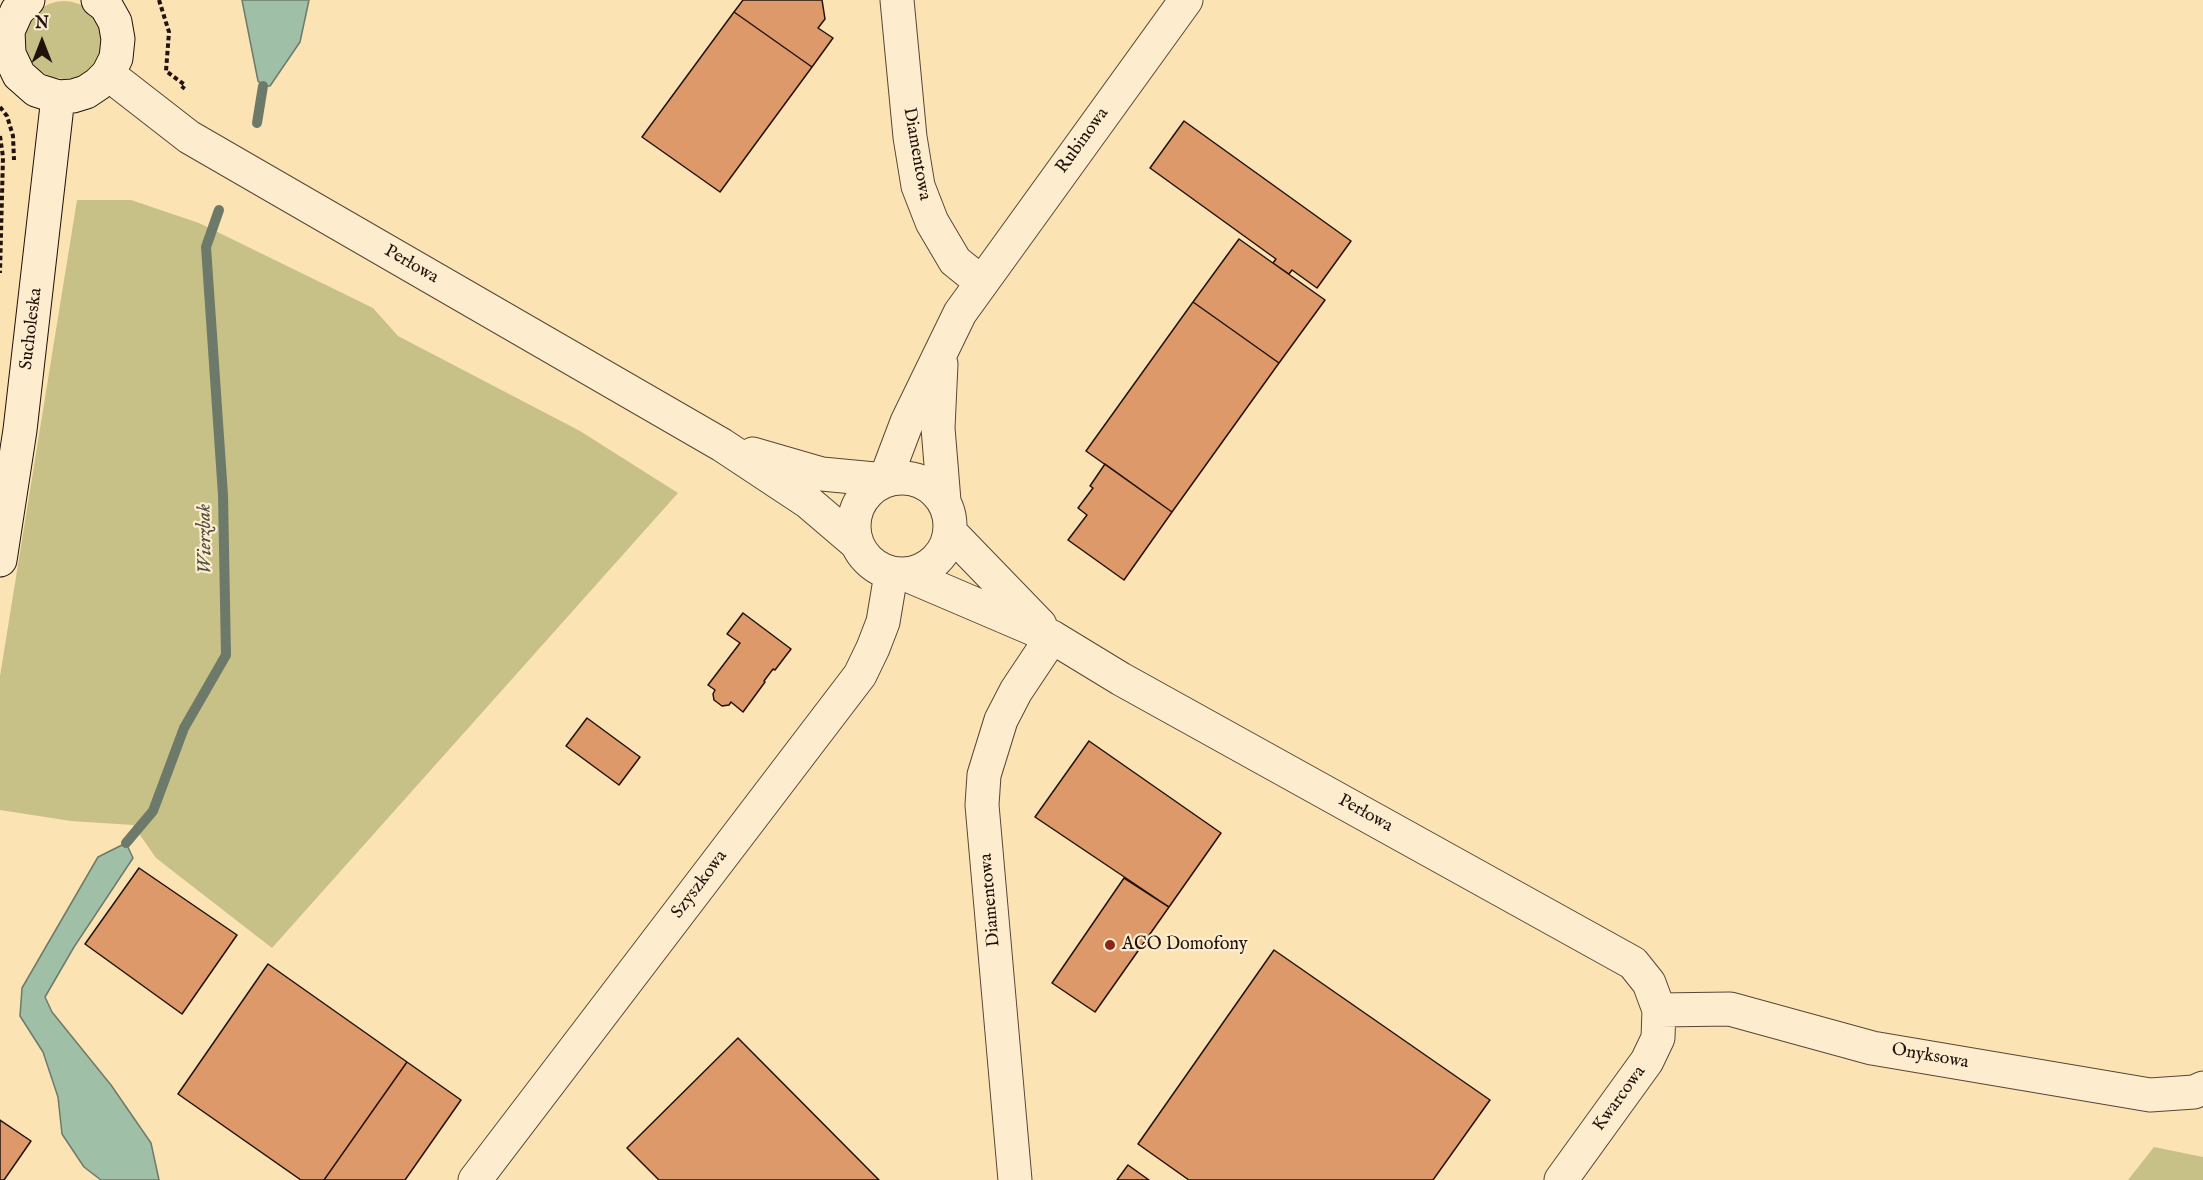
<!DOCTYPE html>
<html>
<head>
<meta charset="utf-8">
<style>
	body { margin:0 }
	#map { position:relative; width:2203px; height:1180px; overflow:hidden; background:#fce3b4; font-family:"IM FELL English",serif }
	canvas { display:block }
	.north { position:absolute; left:12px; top:12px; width:60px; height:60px; -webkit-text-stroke:4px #fdedce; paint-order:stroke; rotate:0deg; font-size:16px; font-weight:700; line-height:24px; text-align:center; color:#21120c }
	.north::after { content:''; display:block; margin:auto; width:21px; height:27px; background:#21120c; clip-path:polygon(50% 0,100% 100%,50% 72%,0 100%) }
</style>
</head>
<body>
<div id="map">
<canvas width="2203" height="1180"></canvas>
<div class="north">N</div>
</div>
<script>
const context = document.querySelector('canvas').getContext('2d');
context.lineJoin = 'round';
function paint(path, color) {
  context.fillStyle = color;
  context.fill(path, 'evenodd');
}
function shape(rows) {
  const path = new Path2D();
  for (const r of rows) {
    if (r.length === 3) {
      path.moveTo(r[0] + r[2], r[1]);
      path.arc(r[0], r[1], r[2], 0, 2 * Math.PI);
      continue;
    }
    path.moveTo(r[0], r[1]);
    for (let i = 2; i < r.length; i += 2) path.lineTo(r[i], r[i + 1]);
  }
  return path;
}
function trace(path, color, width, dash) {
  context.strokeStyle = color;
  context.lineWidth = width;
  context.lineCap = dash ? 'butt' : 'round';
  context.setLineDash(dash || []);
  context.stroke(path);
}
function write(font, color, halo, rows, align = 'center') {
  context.font = font + ' "IM FELL English",serif';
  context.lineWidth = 4.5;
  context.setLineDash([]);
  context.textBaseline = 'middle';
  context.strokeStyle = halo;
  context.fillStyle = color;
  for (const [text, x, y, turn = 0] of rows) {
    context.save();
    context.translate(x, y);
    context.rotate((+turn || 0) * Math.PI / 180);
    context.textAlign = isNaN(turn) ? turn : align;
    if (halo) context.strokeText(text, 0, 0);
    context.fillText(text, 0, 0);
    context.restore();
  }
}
const green = shape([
	[64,40,39],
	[77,200,131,200,199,223,373,308,398,336,580,431,678,493,272,948,156,858,133,825,71,821,0,810,0,676],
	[2154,1147,2203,1157,2203,1180,2128,1180]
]);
const water = shape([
	[242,0,309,0,300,42,270,86,263,86,258,81,242,0],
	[126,843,133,858,74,947,45,997,52,1012,111,1085,151,1143,159,1180,101,1180,84,1167,62,1134,58,1097,43,1052,20,1016,22,988,98,857,126,843]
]);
const stream = shape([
	[257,123,263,86],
	[126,843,153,811,184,728,226,655,223,495,206,247,219,210]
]);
const building = shape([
	[743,0,822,0,825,19,818,28,833,38,812,67,734,12,743,0],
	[734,12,812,67,720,192,642,137,734,12],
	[1184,121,1351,241,1317,288,1292,270,1289,274,1273,263,1276,259,1150,168,1184,121],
	[1239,239,1325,300,1279,363,1193,302,1239,239],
	[1193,302,1279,363,1172,512,1086,451,1193,302],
	[1105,464,1172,512,1124,580,1068,540,1087,515,1078,508,1093,488,1090,486,1105,464],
	[743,613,791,649,775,670,773,669,764,681,765,682,743,712,731,702,729,705,722,706,714,700,713,694,715,690,708,685,740,643,727,634,743,613],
	[587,718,640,757,619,785,566,746,587,718],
	[1089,741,1221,833,1169,907,1035,817,1089,741],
	[139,868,237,935,182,1014,85,944,139,868],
	[1124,878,1169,907,1095,1012,1052,983,1124,878],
	[1274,950,1490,1100,1433,1180,1189,1180,1138,1144,1274,950],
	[268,964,407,1062,324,1180,301,1180,178,1094,268,964],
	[738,1038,879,1180,659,1180,627,1148,738,1038],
	[407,1062,461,1100,405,1180,324,1180,407,1062],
	[0,1120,31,1141,4,1180,0,1180,0,1120],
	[1128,1165,1149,1180,1117,1180,1128,1165]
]);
const path = shape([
	[159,0,169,32,166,71,185,85,182,89],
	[0,107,7,116,13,136,14,160],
	[0,136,3,157,0,273]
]);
const street = shape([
	[897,0,910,137,918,186,932,222,955,261,981,282],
	[108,74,189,137,722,445,808,502,856,543],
	[941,364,938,428,944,501],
	[753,454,822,474,885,480,907,422,960,313,1186,0],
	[902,526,48],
	[951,533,1040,625],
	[907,575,1052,637,1121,679,1633,963,1649,983,1659,1010,1658,1038,1647,1061,1561,1180],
	[1659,1010,1730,1009,1872,1048,2150,1095,2194,1092,2203,1088],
	[475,1180,860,675,873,648,883,622,891,574],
	[1015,1180,982,805,984,775,1001,720,1016,691,1052,637]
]);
const secondary = shape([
	[28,0,17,11,8,31,9,54,19,75,36,90,58,97,73,96,86,92,98,84,108,74,116,58,118,39,115,22,106,6,98,0],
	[0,560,20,430,58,97]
]);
const markers = [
	[1110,945,6,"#8f2418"]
];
const streetNames = [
	["Rubinowa",1083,141,-54],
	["Diamentowa",916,154,80],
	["Perłowa",411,265,30],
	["Sucholeska",32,329,-83],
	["Perłowa",1365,814,29],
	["Szyszkowa",700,885,-53],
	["Diamentowa",991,900,-95],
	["Onyksowa",1930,1057,10],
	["Kwarcowa",1620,1099,-54]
];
const poiNames = [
	["ACO Domofony",1122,945]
];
const waterNames = [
	["Wierzbak",206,539,-91]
];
paint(green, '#c7c187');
paint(water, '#a0bfa7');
trace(water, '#6d7a69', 1.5);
trace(stream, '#6d7a69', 10);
paint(building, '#de996a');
trace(building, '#21120c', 1.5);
trace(street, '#584636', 35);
trace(secondary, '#21120c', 35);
trace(path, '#21120c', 4, [4.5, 3]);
trace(street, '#fdedce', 33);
trace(secondary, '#fdedce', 33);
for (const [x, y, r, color] of markers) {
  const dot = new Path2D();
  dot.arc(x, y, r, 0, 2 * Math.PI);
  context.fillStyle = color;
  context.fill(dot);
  trace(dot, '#fdedce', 2);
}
write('18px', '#21120c', '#fdedce', streetNames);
write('18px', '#21120c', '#fdedce', poiNames, 'left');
write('italic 20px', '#4d4f42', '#fdedce', waterNames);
</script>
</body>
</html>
